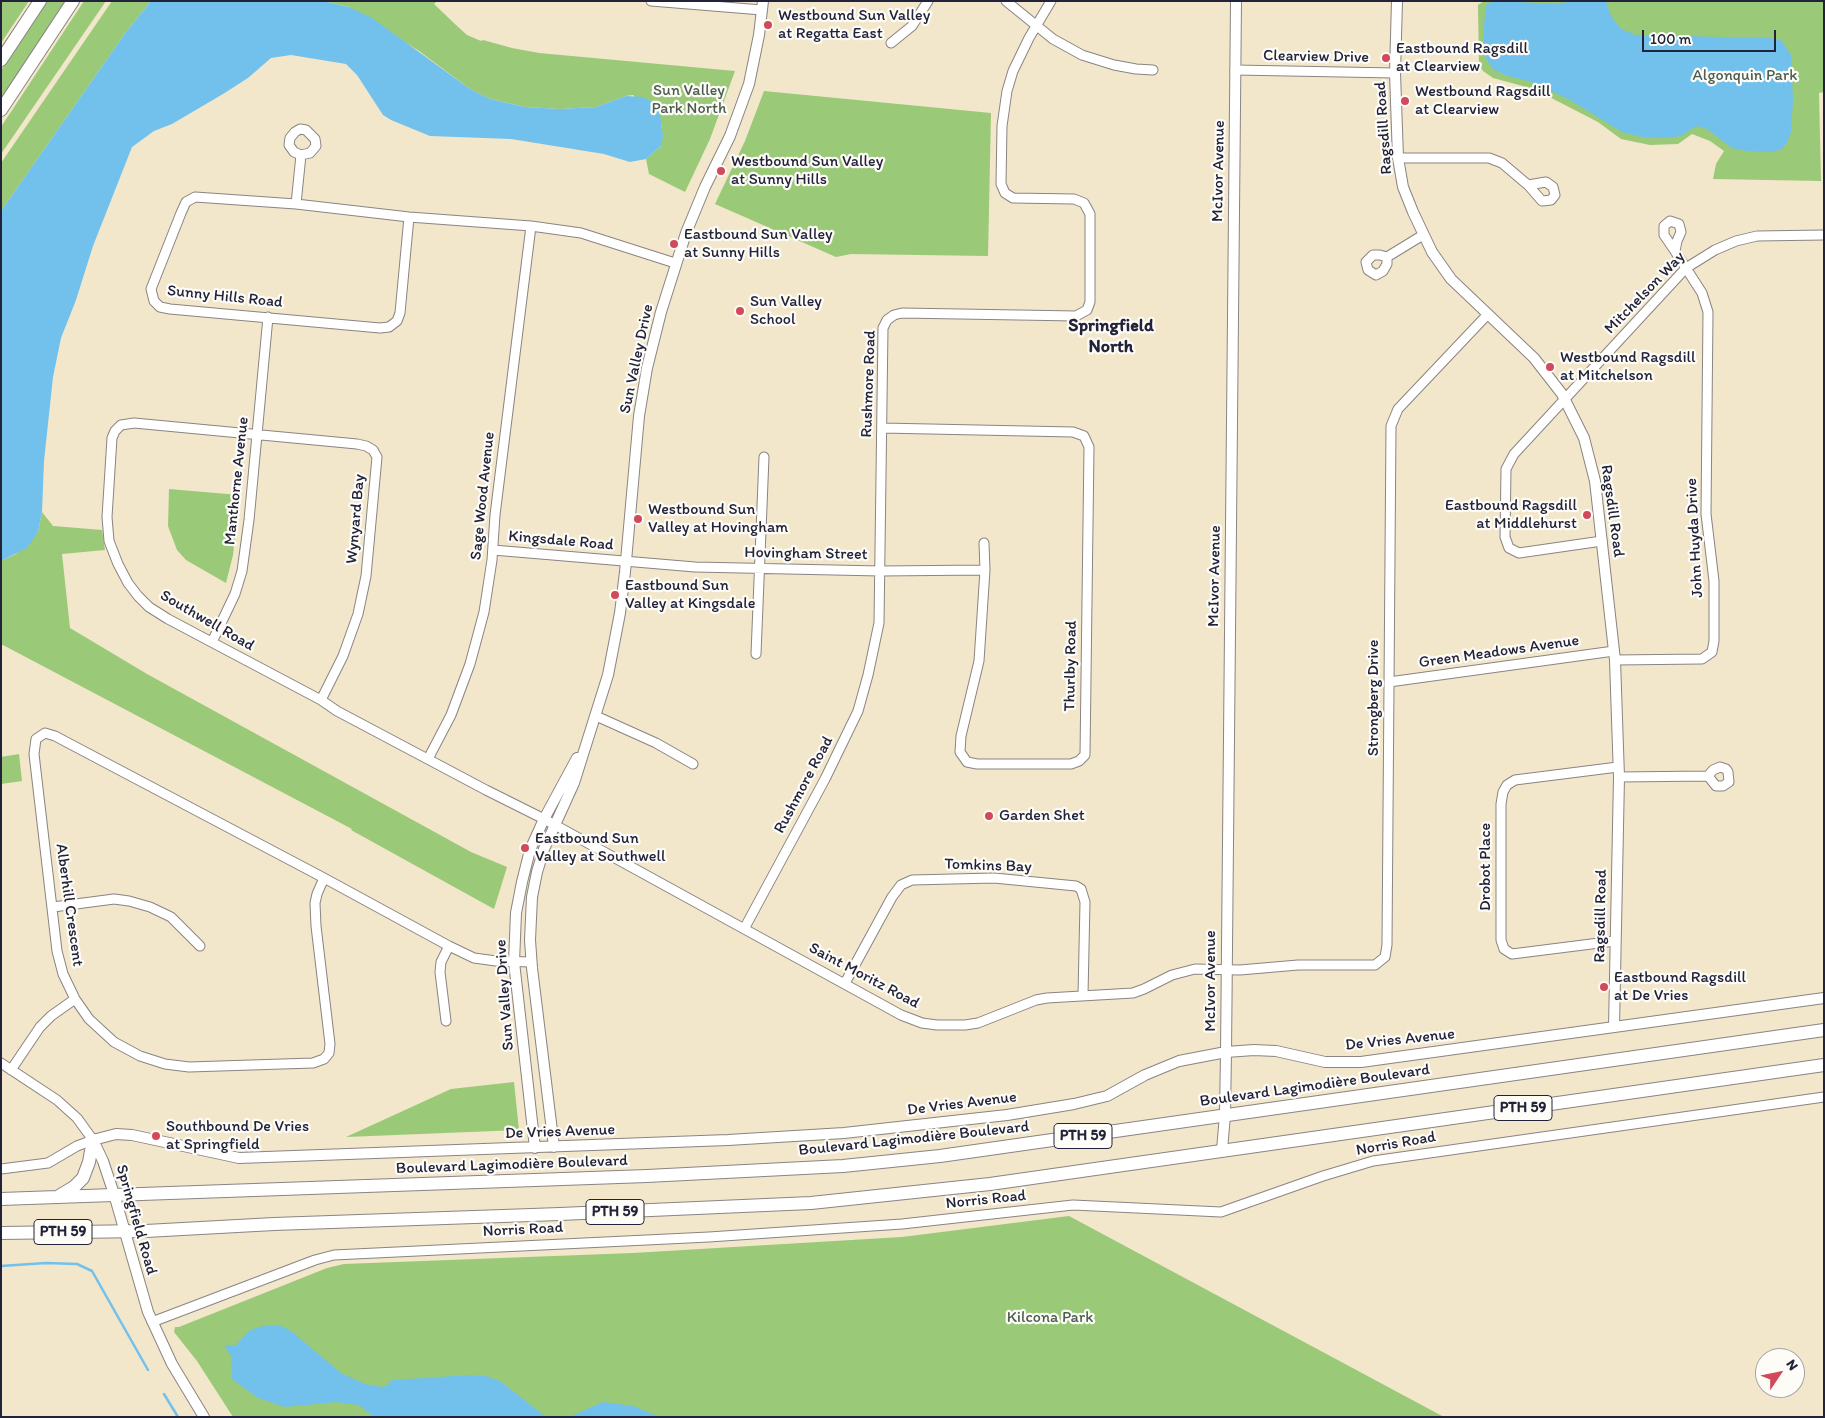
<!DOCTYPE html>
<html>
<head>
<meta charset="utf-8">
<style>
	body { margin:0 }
	#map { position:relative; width:1825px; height:1418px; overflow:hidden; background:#f2e6cb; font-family:Itim,sans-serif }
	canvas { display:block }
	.frame { position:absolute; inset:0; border:2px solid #22223b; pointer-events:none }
	.north { position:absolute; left:1755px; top:1348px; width:50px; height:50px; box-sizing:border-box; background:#fdfcf7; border:1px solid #a5a5ac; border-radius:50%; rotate:56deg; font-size:14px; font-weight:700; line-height:20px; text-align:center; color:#22223b }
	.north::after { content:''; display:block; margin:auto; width:18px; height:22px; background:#d1495b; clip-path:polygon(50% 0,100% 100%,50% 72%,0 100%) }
	.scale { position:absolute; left:1642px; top:30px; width:134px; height:22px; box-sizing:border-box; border:2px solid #22223b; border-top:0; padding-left:6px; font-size:15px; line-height:18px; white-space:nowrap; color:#22223b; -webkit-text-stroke:4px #fdfcf7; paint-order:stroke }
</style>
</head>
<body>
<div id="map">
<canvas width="1825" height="1418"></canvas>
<div class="frame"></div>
<div class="north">N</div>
<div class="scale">100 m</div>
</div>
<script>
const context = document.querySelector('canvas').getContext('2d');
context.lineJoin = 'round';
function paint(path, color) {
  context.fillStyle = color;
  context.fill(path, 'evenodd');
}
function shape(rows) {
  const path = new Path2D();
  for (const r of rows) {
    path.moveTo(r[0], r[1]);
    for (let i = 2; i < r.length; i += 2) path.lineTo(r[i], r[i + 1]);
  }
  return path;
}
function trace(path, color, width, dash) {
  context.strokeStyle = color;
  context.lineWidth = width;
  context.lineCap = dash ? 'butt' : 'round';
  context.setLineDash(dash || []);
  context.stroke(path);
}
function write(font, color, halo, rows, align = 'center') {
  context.font = font + ' Itim,sans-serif';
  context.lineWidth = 4.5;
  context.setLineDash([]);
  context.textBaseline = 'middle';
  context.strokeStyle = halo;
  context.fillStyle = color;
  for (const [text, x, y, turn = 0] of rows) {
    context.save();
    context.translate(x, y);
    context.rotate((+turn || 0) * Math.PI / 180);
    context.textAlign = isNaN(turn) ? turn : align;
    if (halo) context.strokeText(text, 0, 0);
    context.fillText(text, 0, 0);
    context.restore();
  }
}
const green = shape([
	[1,1,29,1,1,43],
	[47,1,67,1,1,101,1,70],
	[84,1,106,1,1,154,1,127],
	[112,1,151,1,126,32,1,211,1,163],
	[323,1,437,1,434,4,456,25,467,35,481,41,483,40,512,48,539,53,735,71,710,139,685,192,649,174,646,159,661,146,662,126,633,95,626,96,596,107,560,109,525,107,490,99,470,89,419,51,349,7],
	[1484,1,1824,1,1824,92,1819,93,1821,181,1713,179,1716,164,1724,151,1710,141,1692,134,1678,144,1650,145,1621,139,1598,122,1534,89,1493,78,1483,71,1479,65,1478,5],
	[764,91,991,113,988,256,851,254,836,257,715,204,745,141],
	[169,489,239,495,233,555,226,583,186,560,177,550,168,526],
	[42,512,53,526,102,530,105,550,62,554,70,628,147,674,471,852,507,867,494,909,351,830,352,829,1,644,1,561,16,554,38,532],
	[19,754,22,781,1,784,1,757],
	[514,1082,519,1130,346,1137,451,1089],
	[1069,1216,1444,1417,233,1417,197,1361,174,1332,175,1327,179,1327,327,1268,344,1264,633,1253,902,1237]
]);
const water = shape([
	[151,1,323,1,349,7,372,18,470,89,490,99,525,107,560,109,596,107,626,96,644,97,654,104,660,115,663,136,661,146,646,159,630,162,604,154,511,139,430,136,391,120,383,115,357,75,346,64,291,55,271,58,248,78,223,94,172,124,154,131,132,147,93,246,76,300,61,338,53,377,44,461,42,512,38,532,27,548,1,561,1,211,126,32],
	[1493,1,1560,4,1569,1,1606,1,1611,16,1621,29,1636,35,1768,38,1781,40,1791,55,1793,100,1791,132,1787,143,1782,149,1771,152,1747,151,1732,148,1707,129,1696,126,1681,136,1665,138,1643,137,1622,132,1570,100,1532,82,1508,76,1494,70,1486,59,1483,34,1486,6],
	[267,1325,279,1325,291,1331,341,1373,365,1384,382,1387,388,1385,392,1380,471,1375,486,1376,500,1381,546,1417,374,1417,359,1405,336,1402,285,1407,258,1398,232,1379,231,1356,224,1345,236,1345,250,1330],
	[603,1402,633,1406,660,1417,569,1417]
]);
const stream = shape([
	[1,1266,46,1263,77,1264,92,1271,148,1370],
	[164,1394,178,1417]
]);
const minor = shape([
	[651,1,762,10],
	[1006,1,1053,39,1082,55,1114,65,1136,69,1153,70],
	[891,43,912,26,928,1],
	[1235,70,1395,73],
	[1398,158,1489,158,1502,163,1528,185,1542,201,1551,200,1555,195,1553,187,1546,182,1528,185],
	[296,204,301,155,294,152,289,145,290,138,295,132,300,129,306,130,315,139,316,146,310,153,301,155],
	[409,217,400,313,397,321,389,327,380,328,170,309,160,307,154,301,151,289,181,213,186,202,195,197,296,204,409,217,531,226,581,233,675,263],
	[1387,257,1380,255,1373,255,1366,262,1368,270,1376,275,1383,271,1387,264,1387,257,1423,235],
	[882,428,1073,432,1084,436,1089,447,1085,755,1079,761,1071,764,977,764,967,762,960,752,961,736,979,661,985,570,984,543],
	[1602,541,1519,553,1509,548,1505,537,1506,469,1514,454,1686,268,1715,250,1736,241,1757,236,1824,235],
	[493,550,695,567,880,571,985,570],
	[212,642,235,594,242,571,249,520,268,317],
	[756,654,764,457],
	[1615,660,1702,659,1712,652,1714,641,1714,581,1706,514,1708,312,1702,293,1675,251,1677,241,1681,232,1679,224,1670,221,1664,226,1664,235,1675,251],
	[1389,682,1614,651],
	[321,700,343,656,358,614,366,576,377,457,373,450,366,446,357,444,134,423,121,425,115,431,112,438,107,517,109,541,118,564,128,583,138,596,149,607,168,619,321,700,337,711,486,790,544,819,901,1015,922,1023,937,1025,965,1025,978,1023,1036,1000,1047,998,1133,993,1144,989,1172,975,1195,969,1240,970,1298,965,1375,965,1385,957,1387,945,1391,426,1398,409,1488,314],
	[596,716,656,743,693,764],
	[428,759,451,715,470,664,484,612,492,560,495,515,531,226],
	[1619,777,1708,776,1713,770,1720,767,1726,769,1728,772,1729,782,1723,786,1716,786,1708,776],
	[324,878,317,894,315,903,316,926,330,1044,329,1053,324,1059,313,1063,189,1067,165,1064,140,1056,114,1042,89,1019,75,999,63,974,57,951,34,754,36,739,45,733,55,736,324,878,449,946,474,958,496,961,531,962],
	[53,907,114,899,129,901,150,907,171,917,200,946],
	[744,929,825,779,858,711,868,675,879,623,883,328,887,320,894,315,902,313,1076,316,1087,310,1090,302,1090,214,1084,203,1074,199,1013,198,1005,193,1001,184,1002,126,1007,91,1013,71,1029,38,1051,1],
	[1615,941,1512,954,1504,949,1501,940,1501,804,1503,792,1507,785,1515,780,1618,767],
	[845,983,892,897,901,885,912,880,994,878,1076,886,1081,889,1085,902,1083,995],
	[446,1021,440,972,441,962,449,946],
	[1,1063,57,1100,77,1118,93,1140,77,1146,48,1163,1,1169],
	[11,1070,40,1027,51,1016,75,999],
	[152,1322,315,1260,334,1255,709,1237,902,1224,1073,1205,1221,1212,1323,1176,1373,1161,1824,1097]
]);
const tertiary = shape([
	[1397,1,1395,73,1398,158,1403,187,1413,212,1432,252,1451,279,1534,358,1562,394,1584,438,1595,481,1615,660,1619,777,1614,1027],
	[554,1147,532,968,530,940,532,897,537,872,544,849,574,783,608,675,620,613,625,572,639,416,647,368,661,312,686,233,705,187,730,136,749,84,759,35,763,1],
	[535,1148,514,962,516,913,522,882,530,850,544,819,577,758],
	[1222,1150,1225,1115,1226,1052,1236,1],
	[204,1417,172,1364,148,1312,114,1194,103,1161,93,1140,116,1134,132,1135,239,1158,728,1140,844,1133,1007,1115,1074,1104,1107,1096,1145,1075,1179,1061,1226,1052,1254,1050,1276,1051,1325,1062,1361,1062,1824,998]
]);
const primary = shape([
	[1,60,40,1],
	[1,110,73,1],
	[59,1196,74,1187,83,1178,89,1162,93,1140],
	[1,1199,647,1176,843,1166,940,1156,1824,1030],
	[1,1233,146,1231,274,1224,560,1214,811,1203,990,1184,1824,1065]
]);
const markers = [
	[768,25,5,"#d1495b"],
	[1386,58,5,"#d1495b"],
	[1405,101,5,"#d1495b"],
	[721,171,5,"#d1495b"],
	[674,244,5,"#d1495b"],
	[740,311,5,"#d1495b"],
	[1550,367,5,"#d1495b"],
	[1587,515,5,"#d1495b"],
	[638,519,5,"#d1495b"],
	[615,595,5,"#d1495b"],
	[989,816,5,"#d1495b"],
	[525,848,5,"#d1495b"],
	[1604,987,5,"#d1495b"],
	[156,1136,5,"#d1495b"]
];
const shields = [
	[1523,1108,58],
	[1083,1136,58],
	[615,1212,58],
	[63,1232,58]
];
const shieldNames = [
	["PTH 59",1523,1108],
	["PTH 59",1083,1136],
	["PTH 59",615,1212],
	["PTH 59",63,1232]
];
const poiNames = [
	["Westbound Sun Valley",778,16],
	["at Regatta East",778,34],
	["Eastbound Ragsdill",1396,49],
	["at Clearview",1396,67],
	["Westbound Ragsdill",1415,92],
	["at Clearview",1415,110],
	["Westbound Sun Valley",731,162],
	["at Sunny Hills",731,180],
	["Eastbound Sun Valley",684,235],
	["at Sunny Hills",684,253],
	["Sun Valley",750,302],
	["School",750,320],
	["Westbound Ragsdill",1560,358],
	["at Mitchelson",1560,376],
	["Eastbound Ragsdill",1577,506,"right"],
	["at Middlehurst",1577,524,"right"],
	["Westbound Sun",648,510],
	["Valley at Hovingham",648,528],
	["Eastbound Sun",625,586],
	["Valley at Kingsdale",625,604],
	["Garden Shet",999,816],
	["Eastbound Sun",535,839],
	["Valley at Southwell",535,857],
	["Eastbound Ragsdill",1614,978],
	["at De Vries",1614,996],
	["Southbound De Vries",166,1127],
	["at Springfield",166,1145]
];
const streetNames = [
	["Clearview Drive",1316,57,1],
	["Ragsdill Road",1384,128,-94],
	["McIvor Avenue",1219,171,-89],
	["Mitchelson Way",1645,293,-46],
	["Sunny Hills Road",225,297,6],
	["Sun Valley Drive",637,359,-78],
	["Rushmore Road",869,384,-88],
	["Manthorne Avenue",237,481,-84],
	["Sage Wood Avenue",483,496,-84],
	["Ragsdill Road",1612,511,82],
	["Wynyard Bay",356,519,-85],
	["John Huyda Drive",1695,538,-93],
	["Kingsdale Road",561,541,5],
	["Hovingham Street",806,554,1],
	["McIvor Avenue",1215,576,-89],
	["Southwell Road",207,621,30],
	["Green Meadows Avenue",1499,652,-8],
	["Thurlby Road",1071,666,-89],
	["Strongberg Drive",1374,698,-90],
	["Rushmore Road",804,785,-62],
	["Tomkins Bay",988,866,2],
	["Drobot Place",1486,867,-90],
	["Alberhill Crescent",69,905,82],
	["Ragsdill Road",1601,916,-89],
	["Saint Moritz Road",864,976,28],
	["McIvor Avenue",1211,981,-90],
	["Sun Valley Drive",505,995,-94],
	["De Vries Avenue",1400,1040,-6],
	["Boulevard Lagimodière Boulevard",1315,1086,-8],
	["De Vries Avenue",962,1104,-7],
	["De Vries Avenue",560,1132,-2],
	["Boulevard Lagimodière Boulevard",914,1139,-6],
	["Norris Road",1396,1144,-10],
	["Boulevard Lagimodière Boulevard",512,1165,-2],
	["Norris Road",986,1200,-6],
	["Springfield Road",136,1220,74],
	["Norris Road",523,1230,-3]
];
const parkNames = [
	["Algonquin Park",1745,76],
	["Sun Valley",689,91],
	["Park North",689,109],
	["Kilcona Park",1050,1318]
];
const neighbourhoodNames = [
	["Springfield",1111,326],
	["North",1111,347]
];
paint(green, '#9ac978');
paint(water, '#72c1ed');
trace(stream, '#72c1ed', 2.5);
trace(minor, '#8a8483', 11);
trace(tertiary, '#8a8483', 12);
trace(primary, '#8a8483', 14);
trace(minor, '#fff', 9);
trace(tertiary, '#fff', 10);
trace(primary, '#fff', 12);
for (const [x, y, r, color] of markers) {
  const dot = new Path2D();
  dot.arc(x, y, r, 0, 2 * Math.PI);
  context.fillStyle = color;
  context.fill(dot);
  trace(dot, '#fdfcf7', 2);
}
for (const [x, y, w] of shields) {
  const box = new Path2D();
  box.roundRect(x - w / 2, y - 12.5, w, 25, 4);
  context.fillStyle = '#fdfcf7';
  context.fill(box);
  trace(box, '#22223b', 1);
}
write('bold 15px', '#22223b', null, shieldNames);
write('16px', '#22223b', '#fdfcf7', poiNames, 'left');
write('16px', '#22223b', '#fdfcf7', streetNames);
write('16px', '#4c5c50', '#fdfcf7', parkNames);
write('bold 18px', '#22223b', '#fdfcf7', neighbourhoodNames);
</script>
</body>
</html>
